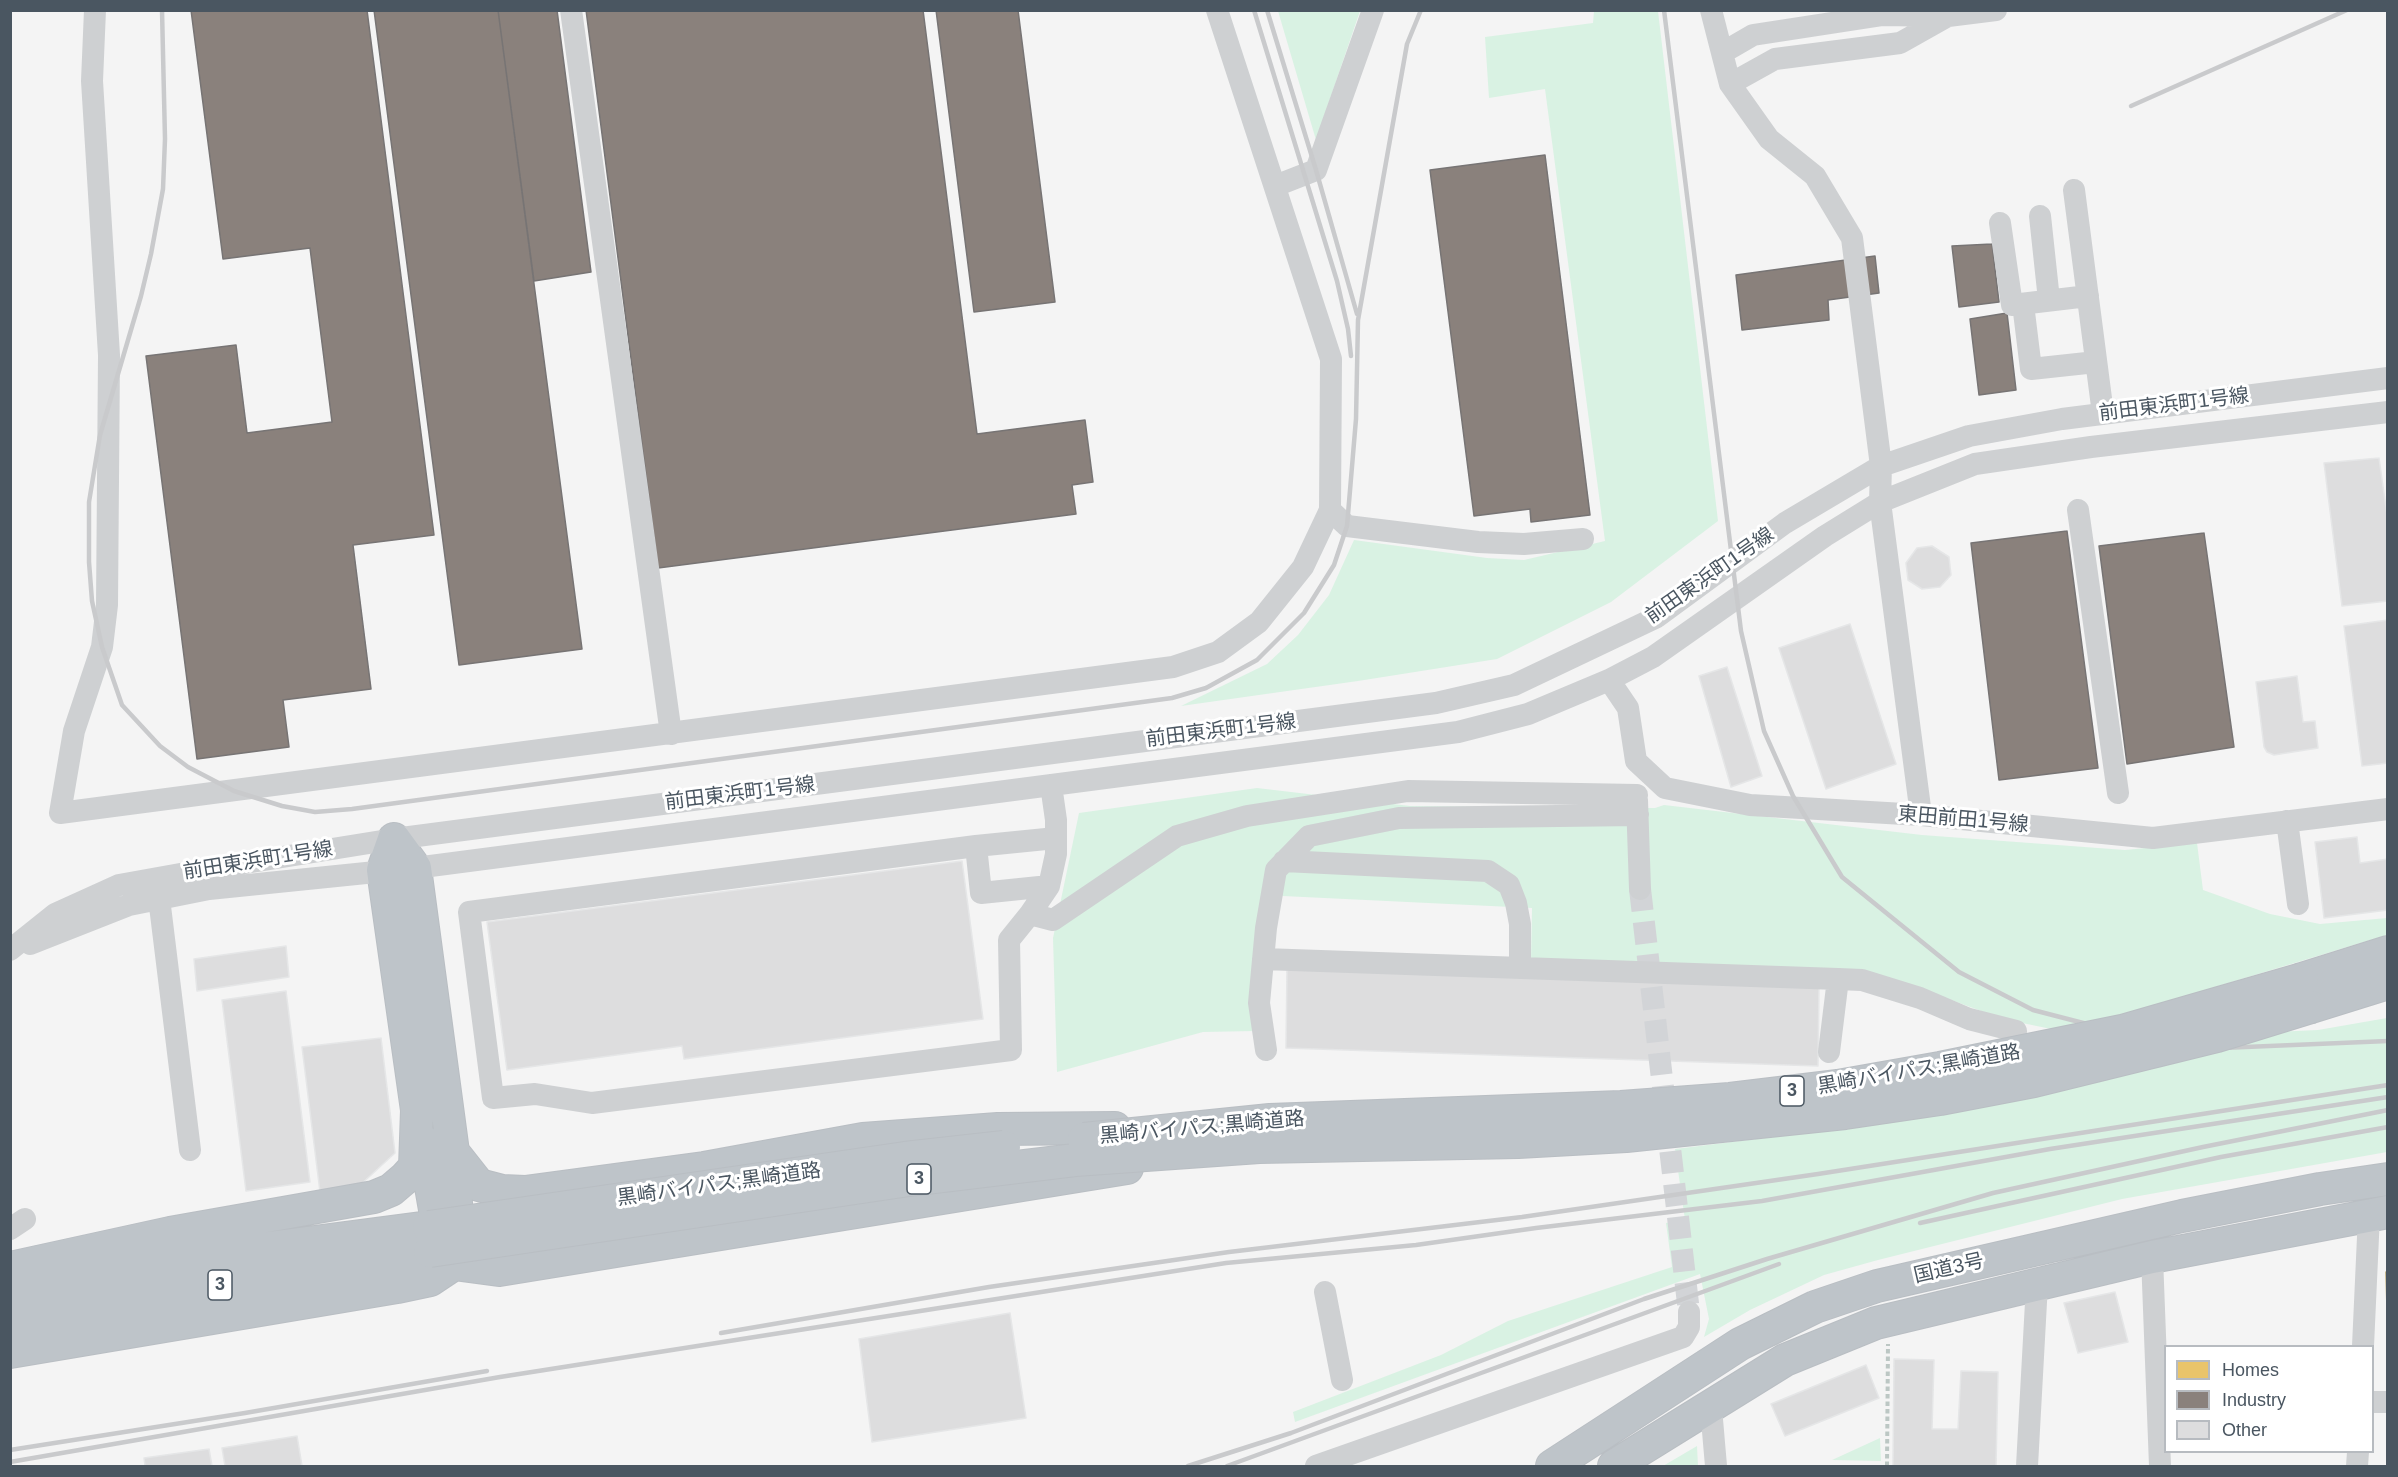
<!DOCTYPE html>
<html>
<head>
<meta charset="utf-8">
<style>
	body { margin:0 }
	#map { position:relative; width:2398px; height:1477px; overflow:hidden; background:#f4f4f4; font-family:Arial,sans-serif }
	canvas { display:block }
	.frame { position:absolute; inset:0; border:12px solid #4a5661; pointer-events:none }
	.legend { position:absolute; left:2164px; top:1345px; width:210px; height:108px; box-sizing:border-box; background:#fff; border:2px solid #b7bbc0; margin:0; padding:8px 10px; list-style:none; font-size:18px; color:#4a5661 }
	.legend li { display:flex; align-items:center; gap:12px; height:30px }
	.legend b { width:30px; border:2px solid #b7bbc0 }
</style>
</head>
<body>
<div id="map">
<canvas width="2398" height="1477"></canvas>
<div class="frame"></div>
<ul class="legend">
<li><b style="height:16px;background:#e9c46a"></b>Homes</li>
<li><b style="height:16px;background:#8a817c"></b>Industry</li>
<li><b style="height:16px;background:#ddddde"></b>Other</li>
</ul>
</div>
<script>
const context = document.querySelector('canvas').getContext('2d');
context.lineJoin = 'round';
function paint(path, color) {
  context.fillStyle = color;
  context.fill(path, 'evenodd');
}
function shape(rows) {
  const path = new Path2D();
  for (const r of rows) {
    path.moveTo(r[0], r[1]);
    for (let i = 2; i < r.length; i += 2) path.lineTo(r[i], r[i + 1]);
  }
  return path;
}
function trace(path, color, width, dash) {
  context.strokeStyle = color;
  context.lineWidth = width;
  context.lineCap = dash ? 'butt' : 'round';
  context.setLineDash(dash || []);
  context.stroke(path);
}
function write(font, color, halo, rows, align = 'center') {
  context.font = font + ' Arial,"Noto Sans JP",sans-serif';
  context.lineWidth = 6;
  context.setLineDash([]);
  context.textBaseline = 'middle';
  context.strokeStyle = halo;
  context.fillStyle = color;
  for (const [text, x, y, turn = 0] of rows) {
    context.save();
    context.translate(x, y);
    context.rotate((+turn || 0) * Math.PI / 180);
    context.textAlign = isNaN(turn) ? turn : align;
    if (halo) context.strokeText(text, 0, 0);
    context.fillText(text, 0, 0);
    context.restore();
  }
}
const green = shape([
	[1278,11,1360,11,1316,140],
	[1594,11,1658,11,1718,521,1611,602,1497,659,1358,681,1181,706,1267,664,1298,635,1329,595,1354,540,1487,558,1524,560,1605,541,1545,89,1489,98,1485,37,1593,23],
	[1257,788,1410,806,1655,808,1664,805,1922,835,2125,850,2197,843,2203,890,2270,914,2320,924,2387,918,2387,935,2126,1014,2274,1032,2318,1030,2387,1018,2387,1152,2122,1199,1878,1260,1824,1275,1750,1310,1704,1337,1709,1319,1700,1274,1295,1422,1293,1412,1441,1355,1508,1321,1672,1267,1666,1223,1685,1220,1675,1149,1853,1127,2056,1030,2003,1019,1921,989,1531,960,1532,908,1262,895,1255,1031,1203,1032,1057,1072,1053,938,1079,813],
	[1880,1438,1881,1461,1832,1460],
	[1697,1446,1698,1466,1663,1466]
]);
const homes = shape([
	[2386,1272,2388,1272,2388,1310,2387,1310,2386,1272]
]);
const industry = shape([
	[191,10,367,10,434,535,353,545,371,689,283,700,289,747,197,759,146,356,236,345,247,433,332,422,310,248,223,259,191,10],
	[374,10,498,10,582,649,459,665,374,10],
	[498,10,557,10,591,272,534,281,498,10],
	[586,10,923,10,977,434,1085,420,1093,482,1072,485,1076,514,658,568,586,10],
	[936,10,1018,10,1055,302,974,312,936,10],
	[1545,155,1590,515,1531,522,1530,509,1474,516,1430,170,1545,155],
	[1992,244,1999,302,1959,307,1952,246,1992,244],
	[1875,256,1879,293,1828,300,1829,320,1742,330,1736,275,1875,256],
	[2007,313,2016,390,1979,395,1970,319,2007,313],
	[2067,531,2098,768,1999,780,1971,543,2067,531],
	[2204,533,2234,747,2127,764,2099,546,2204,533]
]);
const building = shape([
	[2379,458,2388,522,2388,601,2342,606,2324,463,2379,458],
	[1932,546,1949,557,1951,575,1940,587,1922,589,1908,580,1906,563,1917,548,1932,546],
	[2388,620,2388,763,2362,766,2344,626,2388,620],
	[1850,624,1896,764,1826,789,1779,648,1850,624],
	[1727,667,1762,776,1731,787,1699,676,1727,667],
	[2297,676,2303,722,2315,721,2318,748,2274,755,2267,752,2264,747,2256,682,2297,676],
	[2357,837,2360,863,2388,859,2388,910,2324,918,2315,842,2357,837],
	[962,861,983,1019,684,1059,682,1046,507,1070,487,922,962,861],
	[286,946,289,977,197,991,194,959,286,946],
	[1287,967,1819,986,1818,1066,1286,1048,1287,967],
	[286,991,310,1182,246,1191,222,1000,286,991],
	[381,1038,395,1153,358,1187,320,1192,302,1047,381,1038],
	[2115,1292,2128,1342,2078,1353,2064,1303,2115,1292],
	[1010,1313,1026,1418,872,1442,859,1339,1010,1313],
	[1894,1359,1934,1360,1932,1429,1958,1429,1961,1371,1998,1372,1996,1466,1893,1466,1894,1359],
	[1866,1365,1879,1398,1785,1436,1771,1404,1866,1365],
	[297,1436,302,1466,225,1466,222,1448,297,1436],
	[209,1449,212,1466,145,1466,144,1458,209,1449]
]);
const minorTunnel = shape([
	[1640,889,1689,1312]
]);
const path = shape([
	[1887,1466,1888,1344]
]);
const minor = shape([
	[95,10,92,81,109,355,107,605,102,647,74,731,60,813,1173,667,1218,652,1259,622,1303,567,1330,510,1331,359,1217,10],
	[571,10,671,734],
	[1711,10,1730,84,1769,139,1815,176,1852,238,1881,466,1880,502,1921,815],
	[1722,53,1753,35,1883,15,1946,16],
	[1730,84,1775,59,1900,43,1948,16,1996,10],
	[1275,186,1316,170,1373,10],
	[2074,190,2103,414],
	[2040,216,2049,300],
	[2000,223,2012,305,2088,296],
	[2023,304,2031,369,2096,362],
	[1330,510,1347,526,1478,542,1524,544,1583,539],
	[2078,510,2118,793],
	[1609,680,1628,708,1636,761,1665,788,1750,805,1921,815,2153,838,2388,809],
	[1051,785,1056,820,1056,854,1049,886,1030,914,1053,920,1177,836,1247,816,1408,791,1637,795],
	[1637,800,1640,889],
	[2287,821,2298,904],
	[976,846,469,912,493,1098,535,1094,592,1103,1011,1050,1009,940,1030,914],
	[1284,861,1488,871,1509,885,1516,903,1520,924,1520,968],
	[1049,886,981,893,976,846,1056,838],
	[159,898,190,1150],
	[30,944,129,905,209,889,415,868,1458,732,1528,714,1609,680,1653,657,1825,536,1880,502,1975,464,2091,447,2388,412],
	[10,950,55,914,119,885,208,869,394,839,1436,703,1514,685,1657,617,1785,523,1881,466,1969,436,2062,419,2388,378],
	[1263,959,1838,979,1829,1052],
	[1838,979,1862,980,1920,998,1969,1019,2016,1031],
	[1266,1050,1259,1003,1266,928,1276,870,1309,836,1399,818,1638,815],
	[10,1229,25,1219],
	[2152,1257,2160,1466],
	[1325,1292,1342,1380],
	[2363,1346,2369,1215],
	[2372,1402,2388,1402],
	[1711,1408,1716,1466],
	[1316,1466,1683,1337,1689,1327,1689,1312],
	[2027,1466,2037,1284],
	[2357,1466,2358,1452]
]);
const highway = shape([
	[394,839,415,868,453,1152,458,1237,457,1249],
	[2302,979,2388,952],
	[2311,1007,2388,983],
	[423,1141,440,1238,445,1247],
	[453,1152,479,1185,502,1191,525,1192,704,1168,863,1139,998,1129,1115,1128],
	[10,1268,170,1233,374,1197,391,1190,405,1178,415,1167,417,1110,383,870,394,839],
	[10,1298,200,1257,429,1227],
	[10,1325,104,1304,430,1251],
	[10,1352,397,1287,430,1280,454,1264,499,1270,1127,1168],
	[1552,1466,1740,1344,1815,1307,1877,1286,2182,1216,2320,1189,2388,1179],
	[1614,1466,1785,1360,1876,1323,2152,1257,2388,1212]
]);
const rail = shape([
	[162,10,165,139,163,189,151,254,141,296,100,435,89,502,89,562,92,601,102,647,122,705,160,746,188,767,234,791,282,806,315,812,352,809,1172,698,1206,688,1257,660,1304,613,1334,565,1347,526,1356,419,1358,320,1407,44,1421,10],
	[1254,10,1337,281,1348,329,1351,356],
	[1267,10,1316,170,1357,314],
	[1664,10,1741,631,1764,731,1793,796,1842,877,1959,972,2033,1010,2145,1039,2222,1048,2388,1041],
	[2131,106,2347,10],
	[1920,1223,2221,1157,2388,1127],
	[721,1333,989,1287,1229,1252,1522,1217,1818,1174,2388,1085],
	[10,1450,245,1413,487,1371],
	[10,1462,500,1377,1226,1263,1416,1245,1536,1228,1762,1201,2050,1149,2388,1097],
	[1188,1466,1291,1433,1644,1299,1767,1259,1993,1193,2203,1147,2388,1110],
	[1227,1466,1779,1264]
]);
const highwayBridge = shape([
	[1084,1139,1270,1120,1621,1107,1730,1099,1838,1086,1940,1068,2122,1031,2302,979],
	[429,1227,905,1158,1004,1147],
	[430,1251,909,1180,1075,1160,1259,1147,1518,1142,1626,1136,1845,1113,1940,1099,2034,1081,2217,1036,2311,1007]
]);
const shields = [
	[1792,1091,24],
	[919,1179,24],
	[220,1285,24]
];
const shieldNames = [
	["3",1792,1091],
	["3",919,1179],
	["3",220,1285]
];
const streetNames = [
	["前田東浜町1号線",2174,405,-7],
	["前田東浜町1号線",1710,576,-35],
	["前田東浜町1号線",1221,731,-7],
	["前田東浜町1号線",740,794,-7],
	["東田前田1号線",1963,820,5],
	["前田東浜町1号線",258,861,-9],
	["黒崎バイパス;黒崎道路",1919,1070,-10],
	["黒崎バイパス;黒崎道路",1202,1128,-5],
	["黒崎バイパス;黒崎道路",719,1185,-8],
	["国道3号",1949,1269,-13]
];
paint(green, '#d9f2e3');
paint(homes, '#e9c46a');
trace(homes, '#b9a367', 1.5);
paint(industry, '#8a817c');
trace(industry, '#777474', 1.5);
paint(building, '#ddddde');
trace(building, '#e5e6e7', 1.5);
trace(minorTunnel, '#d2d4d7', 22, [22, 11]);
trace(highway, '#b9bec3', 34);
trace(path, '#bcc7c4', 4, [4.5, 3]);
trace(minor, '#ced0d2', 22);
trace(highway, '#bec4c9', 32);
trace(rail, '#c9cacc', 4.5);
trace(highwayBridge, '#b9bec3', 34, []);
trace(highwayBridge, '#bec4c9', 32);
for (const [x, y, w] of shields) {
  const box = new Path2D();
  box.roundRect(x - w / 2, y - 15, w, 30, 4.5);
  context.fillStyle = '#fff';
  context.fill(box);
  trace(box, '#4a5661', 1.5);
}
write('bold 18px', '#4a5661', null, shieldNames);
write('20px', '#4a5661', '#fff', streetNames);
</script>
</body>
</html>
